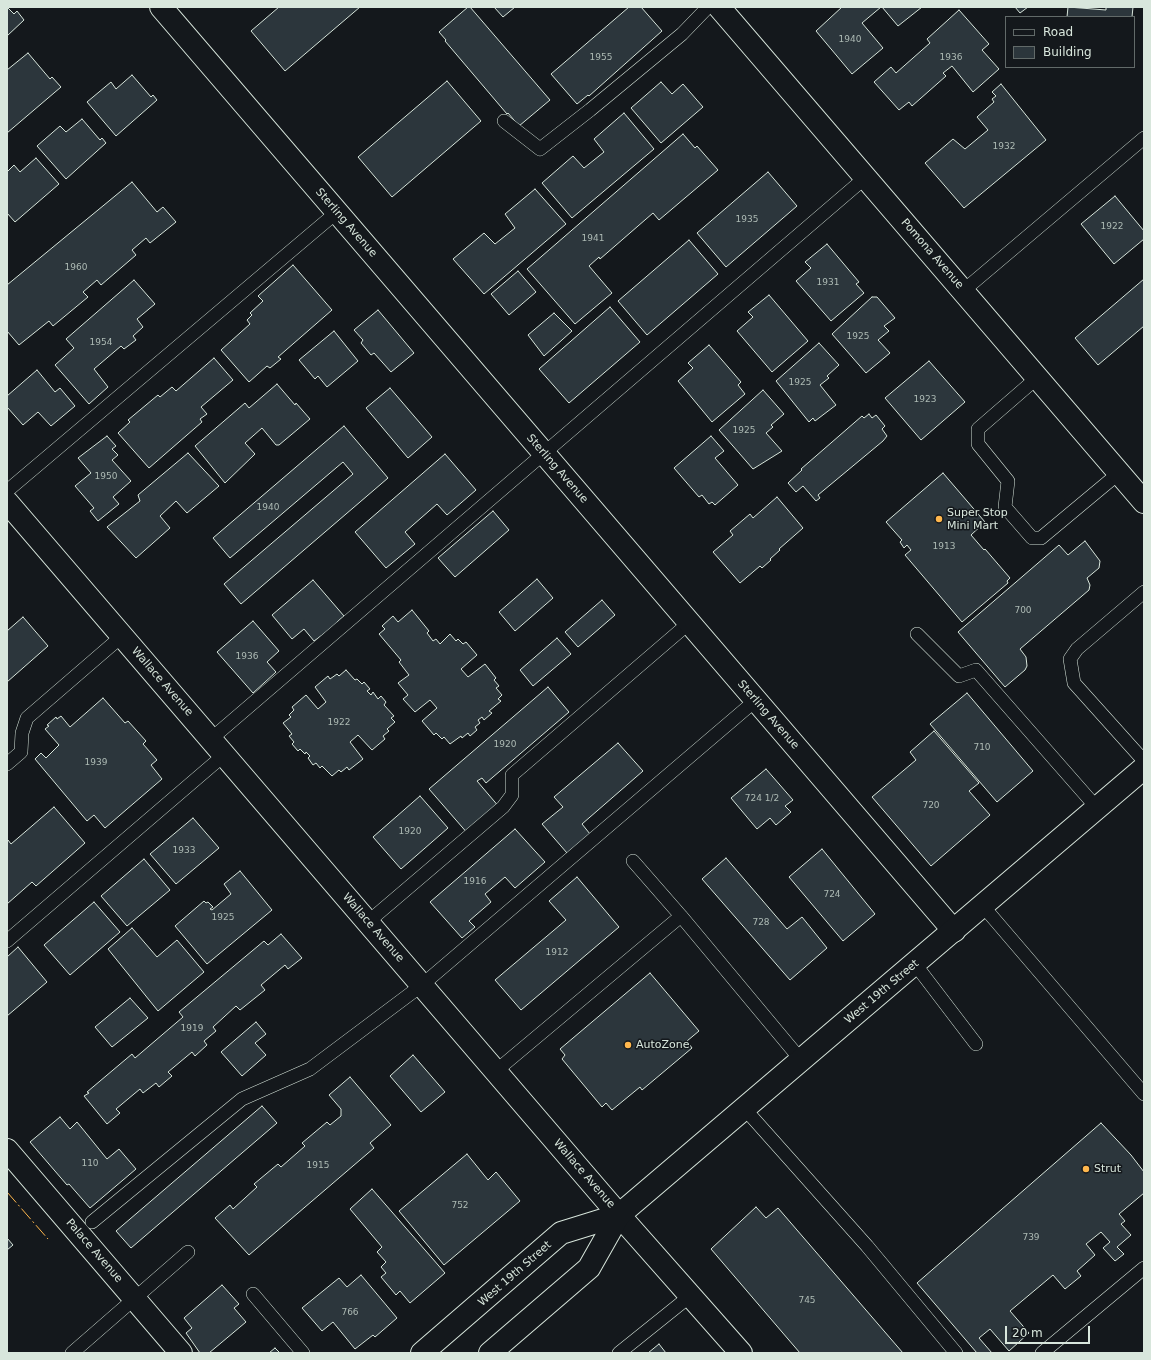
<!DOCTYPE html>
<html>
<head>
<meta charset="utf-8">
<style>
	body { margin:0 }
	#map { position:relative; width:1151px; height:1360px; overflow:hidden; background:#14181c; font-family:"DejaVu Sans",sans-serif }
	canvas { display:block }
	.frame { position:absolute; inset:0; border:8px solid #d8e6dc; pointer-events:none }
	.legend { position:absolute; left:1005px; top:16px; width:130px; height:52px; box-sizing:border-box; background:#14181c; border:1px solid #626a69; margin:0; padding:5px 7px; list-style:none; font-size:12px; color:#d8e6dc }
	.legend li { display:flex; align-items:center; gap:8px; height:20px }
	.legend b { width:20px; border:1px solid #626a69 }
	.scale { position:absolute; left:1005px; top:1326px; width:85px; height:18px; box-sizing:border-box; border:2px solid #d8e6dc; border-top:0; padding-left:5px; font-size:12px; line-height:14px; white-space:nowrap; color:#d8e6dc; -webkit-text-stroke:3px #14181c; paint-order:stroke }
</style>
</head>
<body>
<div id="map">
<canvas width="1151" height="1360"></canvas>
<div class="frame"></div>
<ul class="legend">
<li><b style="height:5px;background:#14181c"></b>Road</li>
<li><b style="height:11px;background:#2c363c"></b>Building</li>
</ul>
<div class="scale">20 m</div>
</div>
<script>
const context = document.querySelector('canvas').getContext('2d');
context.lineJoin = 'round';
function paint(path, color) {
  context.fillStyle = color;
  context.fill(path, 'evenodd');
}
function shape(rows) {
  const path = new Path2D();
  for (const r of rows) {
    path.moveTo(r[0], r[1]);
    for (let i = 2; i < r.length; i += 2) path.lineTo(r[i], r[i + 1]);
  }
  return path;
}
function trace(path, color, width, dash) {
  context.strokeStyle = color;
  context.lineWidth = width;
  context.lineCap = dash ? 'butt' : 'round';
  context.setLineDash(dash || []);
  context.stroke(path);
}
function write(font, color, halo, rows, align = 'center') {
  context.font = font + ' "DejaVu Sans",sans-serif';
  context.lineWidth = 3;
  context.setLineDash([]);
  context.textBaseline = 'middle';
  context.strokeStyle = halo;
  context.fillStyle = color;
  for (const [text, x, y, turn = 0] of rows) {
    context.save();
    context.translate(x, y);
    context.rotate((+turn || 0) * Math.PI / 180);
    context.textAlign = isNaN(turn) ? turn : align;
    if (halo) context.strokeText(text, 0, 0);
    context.fillText(text, 0, 0);
    context.restore();
  }
}
const building = shape([
	[7,7,14,14,17,11,24,20,7,36,7,7],
	[279,7,360,7,285,71,251,31,279,7],
	[468,7,470,7,550,100,519,126,508,113,507,114,445,41,446,40,439,32,468,7],
	[494,7,515,7,503,17,494,7],
	[629,7,641,7,662,31,589,96,588,95,577,104,551,74,629,7],
	[842,7,881,7,862,23,883,48,852,74,816,31,842,7],
	[882,7,922,7,898,26,882,7],
	[1015,7,1028,7,1020,13,1015,7],
	[1068,7,1106,10,1106,7,1133,7,1132,17,1067,17,1068,7],
	[959,10,989,44,982,50,999,69,973,92,952,66,943,73,946,76,912,106,909,102,899,110,874,82,891,67,896,73,930,43,927,39,959,10],
	[28,53,50,79,52,77,61,87,7,133,7,70,28,53],
	[132,75,151,97,153,95,157,100,116,136,87,102,111,82,116,89,132,75],
	[447,81,481,121,392,197,358,157,447,81],
	[661,82,672,94,683,84,703,107,661,143,631,108,661,82],
	[1001,84,1046,140,964,208,925,163,953,139,965,149,988,130,977,117,994,102,992,99,996,96,992,92,1001,84],
	[624,113,654,149,572,218,542,183,573,156,584,168,604,152,594,139,624,113],
	[82,119,100,140,102,138,106,143,66,179,37,146,60,126,66,132,82,119],
	[683,134,695,148,697,146,718,170,659,220,653,213,600,259,599,257,589,266,612,293,575,324,527,269,683,134],
	[36,158,59,184,15,222,7,213,7,172,14,165,20,172,36,158],
	[768,172,797,206,726,267,697,233,768,172],
	[132,182,157,212,163,207,176,222,150,243,146,238,132,250,136,255,101,285,97,280,83,292,88,297,53,326,49,321,19,345,7,331,7,285,132,182],
	[535,189,566,224,484,294,453,259,484,233,495,244,515,228,505,214,535,189],
	[1115,196,1144,231,1144,239,1114,264,1081,224,1115,196],
	[689,240,718,274,647,335,618,301,689,240],
	[827,244,859,282,856,284,864,293,831,321,796,281,811,268,805,262,827,244],
	[293,265,332,310,278,357,281,359,270,368,267,366,249,382,221,350,250,324,247,320,252,315,250,313,263,301,258,296,293,265],
	[518,271,536,292,509,315,491,294,518,271],
	[1144,279,1144,326,1098,365,1075,338,1144,279],
	[134,280,155,304,137,319,143,327,133,336,136,340,124,349,121,346,94,369,108,387,89,404,55,365,74,348,66,339,134,280],
	[769,295,808,341,772,372,737,331,753,317,748,312,769,295],
	[872,297,877,297,895,318,884,326,889,331,878,340,890,353,866,373,832,334,872,297],
	[610,307,640,342,569,403,539,369,610,307],
	[378,310,414,353,391,372,374,353,371,355,361,343,363,340,354,330,378,310],
	[554,313,572,331,544,356,528,335,554,313],
	[334,331,358,361,327,387,318,376,315,379,299,360,334,331],
	[819,343,839,365,827,376,829,378,820,385,836,405,815,421,813,418,809,422,776,381,819,343],
	[709,345,741,382,738,385,745,394,712,422,678,381,693,368,688,363,709,345],
	[214,358,233,380,201,407,207,414,200,419,202,422,149,468,118,433,130,422,128,420,158,395,160,397,172,387,176,391,214,358],
	[929,361,965,402,921,440,885,398,929,361],
	[37,370,55,392,60,388,75,406,51,426,38,412,23,425,7,407,7,396,37,370],
	[277,384,295,405,296,403,310,419,279,445,276,445,262,428,245,443,255,454,225,483,195,446,245,403,249,408,277,384],
	[390,388,432,437,408,458,366,408,390,388],
	[763,390,784,414,771,425,773,427,766,433,782,451,753,469,719,430,763,390],
	[869,414,872,418,876,415,885,426,882,429,887,436,883,441,818,495,820,498,816,501,803,486,796,492,788,483,802,470,801,469,862,416,864,418,869,414],
	[344,426,388,478,241,604,224,584,353,474,343,462,230,558,213,538,344,426],
	[107,436,116,446,112,449,118,455,112,460,131,481,113,497,119,504,98,521,90,511,94,508,75,486,91,473,78,458,107,436],
	[711,436,724,451,715,458,738,485,715,505,712,502,709,504,702,495,699,497,674,468,711,436],
	[188,453,219,486,187,513,176,501,160,516,170,528,136,558,107,527,140,501,138,495,188,453],
	[445,454,476,490,447,515,437,504,405,532,415,544,386,568,355,532,445,454],
	[943,473,985,522,971,535,984,550,985,549,1010,578,1007,581,1008,583,962,622,905,555,911,550,907,545,904,548,900,542,902,540,886,522,943,473],
	[777,497,803,528,779,549,780,550,770,559,771,560,762,568,760,566,740,583,713,552,733,535,730,531,750,514,753,518,777,497],
	[493,511,509,530,455,577,438,558,493,511],
	[1085,541,1100,561,1099,568,1087,578,1090,585,1089,590,1020,649,1026,657,1027,666,1025,670,1005,687,958,632,1059,545,1068,555,1085,541],
	[537,579,553,598,515,631,499,612,537,579],
	[313,580,344,616,337,622,340,625,327,636,325,633,314,641,304,629,292,639,272,615,313,580],
	[602,600,615,615,578,647,565,632,602,600],
	[412,610,429,631,427,633,433,641,436,639,440,644,450,634,456,641,458,639,463,644,466,642,477,655,461,669,468,677,485,664,496,678,494,680,499,686,496,688,502,695,498,699,501,701,489,711,492,713,484,720,482,717,478,720,480,723,475,727,477,730,470,736,468,733,462,738,461,736,450,744,444,737,442,739,436,733,434,735,422,721,437,708,430,700,415,712,403,699,408,695,398,683,409,675,399,662,401,660,379,634,385,629,382,626,393,616,398,622,412,610],
	[23,617,48,646,7,682,7,631,23,617],
	[253,621,279,651,267,662,276,672,253,693,217,652,253,621],
	[557,638,571,654,533,686,520,670,557,638],
	[346,670,355,680,357,679,362,684,364,682,370,689,367,691,371,695,373,692,378,699,381,696,386,702,384,705,394,716,391,718,395,722,387,729,389,731,383,736,385,739,372,750,358,735,350,742,363,759,349,770,347,767,341,772,339,770,332,776,322,766,320,768,316,763,313,765,308,758,310,756,306,752,305,754,300,749,298,751,292,744,294,742,289,736,292,734,283,723,291,717,289,715,294,710,292,707,306,695,318,709,326,702,315,687,328,676,330,679,337,674,339,676,346,670],
	[548,687,569,712,486,783,482,778,477,781,500,808,469,835,429,789,548,687],
	[967,693,1033,771,997,802,930,724,967,693],
	[103,698,125,723,128,721,146,741,143,744,157,760,151,765,162,779,105,828,94,815,87,821,35,759,41,753,46,758,59,745,45,729,49,726,47,725,56,717,57,719,61,716,70,727,103,698],
	[934,731,979,783,969,791,990,815,931,866,872,797,916,760,910,752,934,731],
	[618,743,643,771,582,824,590,834,567,853,542,824,563,807,554,797,618,743],
	[766,769,793,800,785,806,791,812,776,825,770,818,757,829,731,798,766,769],
	[420,796,448,828,401,869,373,837,420,796],
	[54,807,85,843,36,886,32,882,7,904,7,841,8,840,11,844,54,807],
	[193,818,219,848,176,884,150,854,193,818],
	[515,829,545,862,515,888,505,877,485,894,491,902,469,921,475,927,462,938,430,902,515,829],
	[822,849,875,914,843,941,789,877,822,849],
	[726,858,787,929,802,917,827,948,790,980,702,879,726,858],
	[144,859,170,890,127,926,101,896,144,859],
	[240,871,272,910,207,964,175,926,204,901,206,903,208,902,213,907,210,909,212,910,231,894,224,884,240,871],
	[577,877,619,927,521,1010,495,980,566,920,549,901,577,877],
	[94,902,120,932,70,975,44,945,94,902],
	[132,928,157,957,177,940,204,972,158,1011,108,949,132,928],
	[281,934,302,958,288,969,285,965,261,985,265,990,240,1010,236,1006,213,1027,216,1031,204,1041,207,1045,195,1056,192,1052,168,1072,172,1076,159,1087,156,1083,143,1093,140,1089,116,1109,120,1113,107,1124,84,1096,89,1093,87,1092,132,1054,135,1058,183,1017,179,1012,264,941,268,945,281,934],
	[18,947,47,982,7,1016,7,957,18,947],
	[650,973,699,1031,687,1041,692,1048,642,1090,640,1087,612,1110,606,1103,602,1107,562,1059,565,1055,560,1049,650,973],
	[130,998,148,1018,112,1047,95,1027,130,998],
	[256,1022,266,1034,255,1043,266,1055,242,1076,221,1052,256,1022],
	[413,1055,445,1092,421,1112,390,1076,413,1055],
	[350,1077,391,1125,370,1143,374,1148,249,1255,215,1218,230,1205,233,1209,257,1187,254,1184,278,1164,281,1167,305,1146,302,1143,327,1122,330,1125,341,1116,341,1109,329,1095,350,1077],
	[262,1106,277,1123,131,1248,116,1231,262,1106],
	[60,1117,70,1129,77,1122,107,1159,119,1149,136,1169,90,1208,69,1184,67,1185,30,1142,60,1117],
	[1101,1123,1131,1155,1144,1172,1144,1193,1119,1214,1125,1221,1121,1224,1131,1235,1117,1247,1124,1254,1115,1261,1103,1248,1110,1242,1101,1232,1086,1244,1095,1255,1077,1271,1081,1276,1065,1289,1053,1275,1010,1311,1029,1333,1009,1351,990,1329,979,1338,992,1353,977,1353,917,1283,1101,1123],
	[467,1154,488,1180,496,1172,520,1201,444,1265,399,1211,467,1154],
	[372,1189,445,1273,410,1303,400,1291,396,1295,381,1277,386,1273,381,1267,386,1262,377,1252,382,1247,350,1209,372,1189],
	[756,1207,766,1218,778,1208,903,1353,800,1353,711,1249,756,1207],
	[7,1238,13,1245,7,1250,7,1238],
	[361,1275,397,1318,375,1337,373,1335,355,1349,333,1322,322,1331,302,1308,339,1278,347,1287,361,1275],
	[222,1285,239,1304,234,1308,246,1322,209,1353,200,1353,186,1333,192,1328,184,1318,222,1285],
	[659,1344,666,1353,648,1353,659,1344],
	[275,1348,280,1353,269,1353,275,1348]
]);
const lane = shape([
	[504,121,540,149,590,110,682,34,708,7],
	[963,291,1144,138],
	[1038,377,978,429,978,444,1008,481,1005,507,1032,538,1041,538,1119,473],
	[7,491,337,212],
	[1144,592,1077,649,1070,659,1074,683,1144,761],
	[917,634,959,676,976,670,1097,808],
	[211,739,866,177],
	[7,764,21,752,22,733,27,718,122,636],
	[633,861,681,916,801,1060],
	[983,906,1144,1094],
	[368,922,503,807,512,795,512,775,689,623],
	[7,941,224,755],
	[915,964,976,1044],
	[496,1071,681,916],
	[744,1108,867,1246,956,1353],
	[92,1222,242,1099,310,1069,422,985,756,700],
	[253,1294,303,1353],
	[72,1353,188,1252],
	[619,1353,690,1296],
	[1042,1353,1144,1268]
]);
const street = shape([
	[161,7,954,931],
	[7,502,619,1215,741,1353],
	[7,1150,181,1353]
]);
const secondary = shape([
	[719,7,1144,502],
	[422,1353,561,1233,619,1215],
	[490,1353,589,1268,619,1215,1144,768]
]);
const power = shape([
	[7,1192,48,1239]
]);
const markers = [
	[939,519,4,"#ffb74d"],
	[628,1045,4,"#ffb74d"],
	[1086,1169,4,"#ffb74d"]
];
const numberNames = [
	["1940",850,40],
	["1955",601,58],
	["1936",951,58],
	["1932",1004,147],
	["1935",747,220],
	["1922",1112,227],
	["1941",593,239],
	["1960",76,268],
	["1931",828,283],
	["1925",858,337],
	["1954",101,343],
	["1925",800,383],
	["1923",925,400],
	["1925",744,431],
	["1950",106,477],
	["1940",268,508],
	["1913",944,547],
	["700",1023,611],
	["1936",247,657],
	["1922",339,723],
	["1920",505,745],
	["710",982,748],
	["1939",96,763],
	["724 1/2",762,799],
	["720",931,806],
	["1920",410,832],
	["1933",184,851],
	["1916",475,882],
	["724",832,895],
	["1925",223,918],
	["728",761,923],
	["1912",557,953],
	["1919",192,1029],
	["110",90,1164],
	["1915",318,1166],
	["752",460,1206],
	["739",1031,1238],
	["745",807,1301],
	["766",350,1313]
];
const streetNames = [
	["Sterling Avenue",346,223,49],
	["Pomona Avenue",932,254,49],
	["Sterling Avenue",557,469,49],
	["Wallace Avenue",162,682,49],
	["Sterling Avenue",768,715,49],
	["Wallace Avenue",373,928,49],
	["West 19th Street",882,992,-40],
	["Wallace Avenue",584,1174,49],
	["Palace Avenue",94,1251,49],
	["West 19th Street",515,1274,-41]
];
const poiNames = [
	["Super Stop",947,513],
	["Mini Mart",947,526],
	["AutoZone",636,1045],
	["Strut",1094,1169]
];
paint(building, '#2c363c');
trace(building, '#d8e6dc', 1);
trace(lane, '#d8e6dc', 14);
trace(street, '#d8e6dc', 24);
trace(secondary, '#d8e6dc', 24);
trace(lane, '#14181c', 13);
trace(street, '#14181c', 22);
trace(secondary, '#14181c', 22);
trace(power, '#ffb74d', 1, [14, 3, 2, 3]);
for (const [x, y, r, color] of markers) {
  const dot = new Path2D();
  dot.arc(x, y, r, 0, 2 * Math.PI);
  context.fillStyle = color;
  context.fill(dot);
  trace(dot, '#14181c', 1.5);
}
write('9px', '#adbab4', null, numberNames);
write('11px', '#d8e6dc', '#14181c', streetNames);
write('11px', '#d8e6dc', '#14181c', poiNames, 'left');
</script>
</body>
</html>
